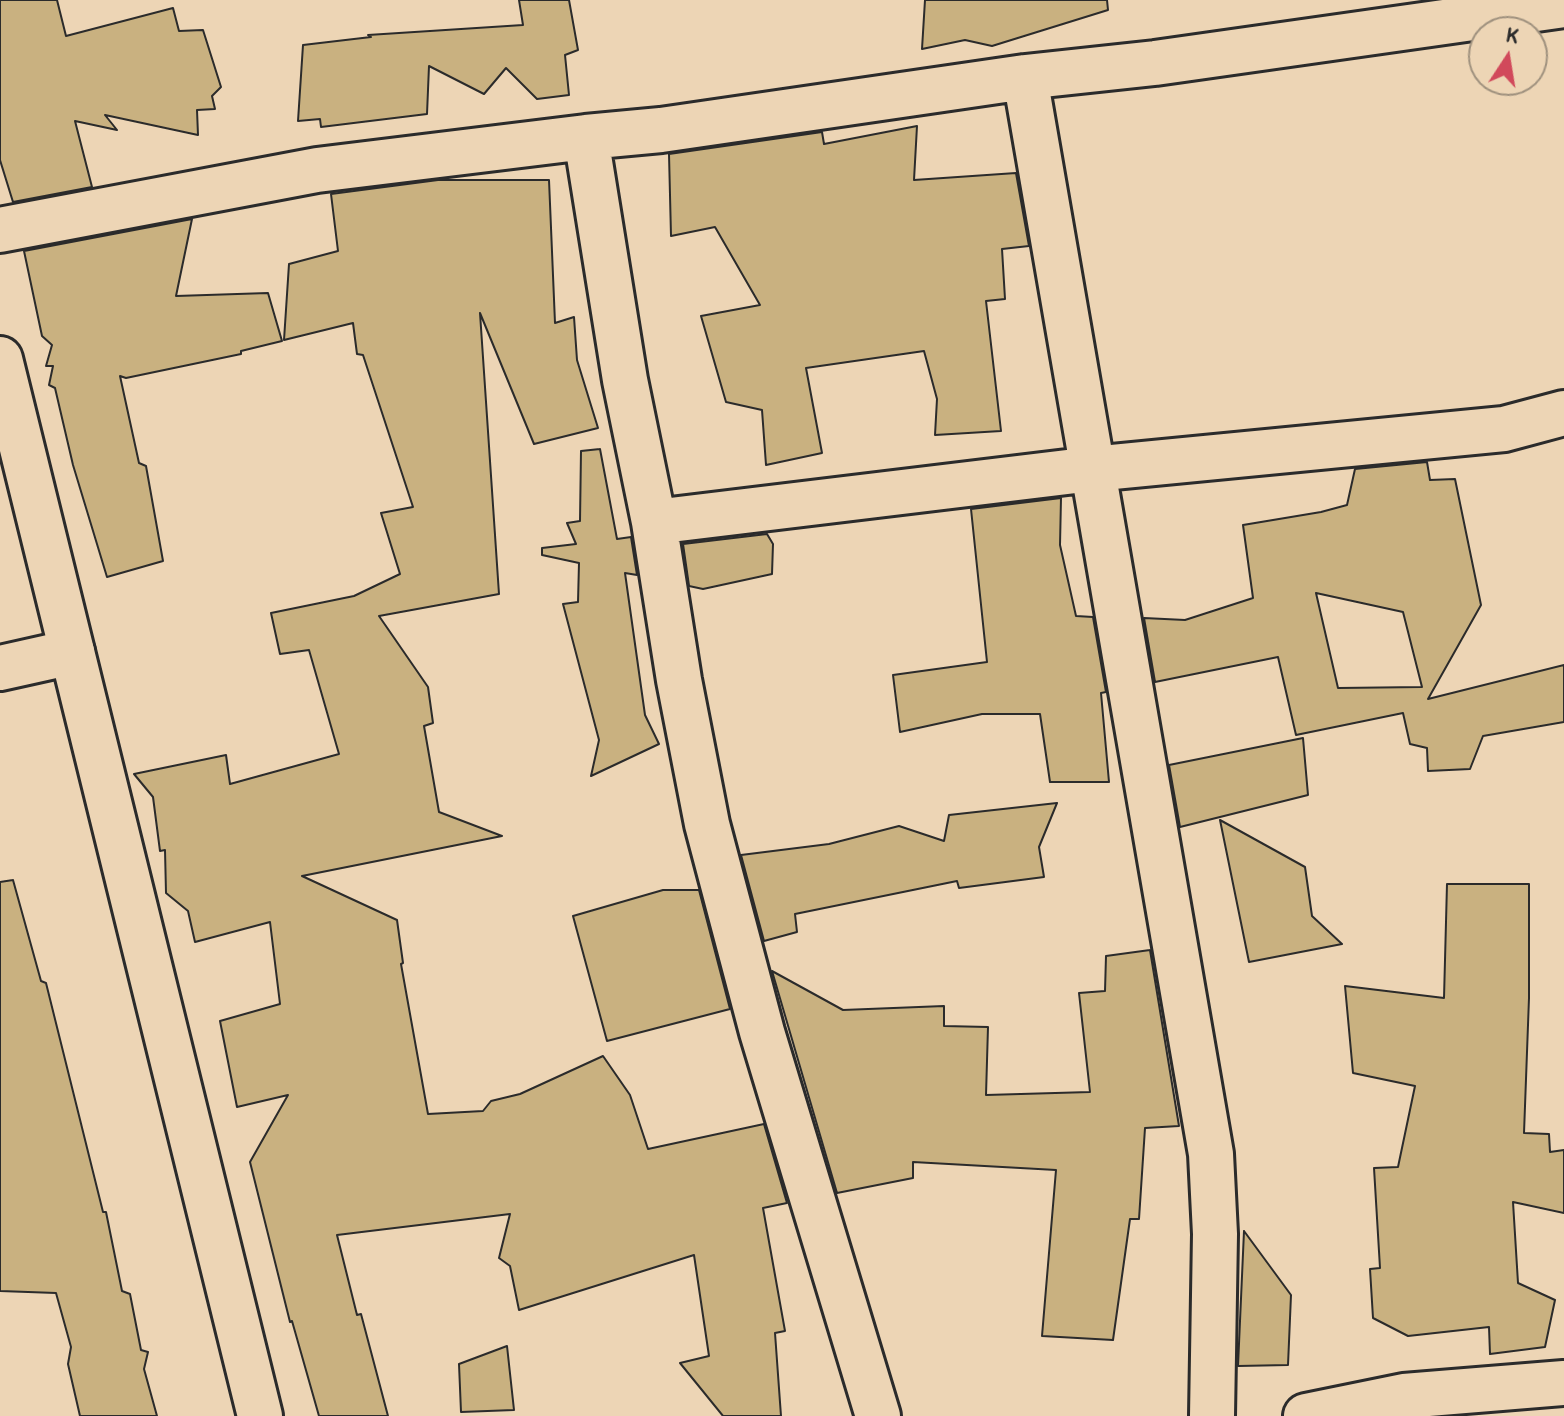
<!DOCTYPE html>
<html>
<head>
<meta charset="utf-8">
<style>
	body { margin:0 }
	#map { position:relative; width:1564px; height:1416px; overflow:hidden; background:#edd5b5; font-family:"Patrick Hand",sans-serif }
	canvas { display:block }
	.north { position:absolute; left:1468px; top:16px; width:80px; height:80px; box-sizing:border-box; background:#edd5b5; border:2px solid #9f917e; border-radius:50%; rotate:12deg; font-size:22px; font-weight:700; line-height:32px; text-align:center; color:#2b2b2b }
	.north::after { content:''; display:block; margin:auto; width:28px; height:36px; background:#d1495b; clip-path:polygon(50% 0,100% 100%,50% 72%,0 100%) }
</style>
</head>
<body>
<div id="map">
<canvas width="1564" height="1416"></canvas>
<div class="north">K</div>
</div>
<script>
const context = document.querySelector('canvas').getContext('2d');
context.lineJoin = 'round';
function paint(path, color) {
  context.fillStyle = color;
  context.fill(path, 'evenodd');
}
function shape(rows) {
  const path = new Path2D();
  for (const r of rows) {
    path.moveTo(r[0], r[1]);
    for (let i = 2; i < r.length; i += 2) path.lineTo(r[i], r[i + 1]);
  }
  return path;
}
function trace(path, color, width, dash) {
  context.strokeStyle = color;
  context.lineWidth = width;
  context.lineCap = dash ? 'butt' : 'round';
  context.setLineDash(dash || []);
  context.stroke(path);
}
const building = shape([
	[0,0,57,0,66,36,173,8,179,31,203,30,221,87,212,96,215,109,197,110,198,135,105,115,117,130,75,121,92,187,13,202,0,160,0,0],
	[519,0,569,0,578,50,565,55,569,95,537,99,506,68,484,94,429,66,427,114,321,127,320,119,298,121,303,45,371,37,368,35,523,25,519,0],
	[925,0,1107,0,1108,10,992,46,965,40,922,49,925,0],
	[917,126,914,180,1016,173,1029,246,1002,249,1005,299,986,301,1001,431,935,435,937,399,924,351,806,368,822,453,766,465,762,410,726,402,701,316,760,305,715,227,671,236,669,154,822,132,824,144,917,126],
	[438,180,549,180,555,323,574,317,577,360,598,428,534,444,480,313,499,594,379,616,428,687,433,723,424,726,439,812,502,836,302,876,397,920,403,963,401,964,428,1114,483,1111,491,1101,520,1094,603,1056,630,1095,648,1149,764,1124,787,1203,763,1208,785,1331,775,1333,781,1416,723,1416,680,1363,709,1356,694,1255,519,1310,510,1266,499,1258,510,1214,337,1235,357,1315,361,1314,388,1416,319,1416,292,1321,290,1322,250,1162,288,1095,237,1107,220,1021,280,1004,270,922,195,942,188,911,166,893,165,850,160,851,153,797,134,774,226,755,230,784,339,754,309,650,280,654,271,613,354,596,400,574,381,513,413,507,363,355,357,354,353,323,284,340,289,264,338,251,331,194,438,180],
	[192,219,176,296,268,293,282,341,241,351,241,354,126,378,120,376,139,463,146,466,163,561,107,577,73,465,55,388,49,385,53,366,46,366,52,345,42,336,24,251,192,219],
	[600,449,617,539,631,537,637,575,625,573,645,715,659,744,591,776,599,740,563,604,578,602,579,563,542,555,542,548,576,544,567,523,580,521,581,451,600,449],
	[1427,462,1430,480,1455,479,1481,605,1428,699,1564,665,1564,722,1483,736,1470,769,1428,771,1427,748,1410,744,1403,713,1296,735,1278,657,1155,682,1144,618,1185,620,1253,598,1243,525,1321,512,1347,505,1355,469,1427,462],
	[1316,593,1403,612,1422,687,1338,688,1316,593],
	[1061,498,1060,545,1076,616,1093,617,1106,692,1101,693,1109,782,1050,782,1040,714,982,714,900,732,893,675,987,662,971,509,1061,498],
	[767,534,773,544,772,574,703,589,689,586,683,544,767,534],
	[1303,738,1308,795,1180,827,1169,765,1303,738],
	[1057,803,1039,847,1044,877,959,888,957,881,795,914,797,932,764,941,741,855,829,844,899,826,944,841,949,815,1057,803],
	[1220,820,1305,867,1312,916,1342,944,1249,962,1220,820],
	[13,880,41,981,46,983,103,1212,106,1212,122,1291,130,1294,141,1350,148,1352,144,1369,157,1416,80,1416,68,1364,71,1347,56,1293,0,1291,0,882,13,880],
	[1447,884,1529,884,1529,998,1524,1133,1549,1134,1550,1152,1564,1150,1564,1213,1513,1202,1518,1283,1555,1300,1545,1347,1490,1354,1489,1327,1408,1336,1373,1318,1370,1269,1380,1268,1374,1168,1398,1167,1415,1086,1353,1073,1345,986,1444,998,1447,884],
	[663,890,699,890,730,1009,607,1041,573,916,663,890],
	[1150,950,1179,1126,1145,1128,1139,1219,1130,1219,1113,1340,1042,1336,1056,1170,913,1162,913,1178,837,1193,772,971,843,1010,944,1006,944,1026,988,1027,986,1095,1090,1092,1079,993,1105,991,1106,956,1150,950],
	[1244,1231,1291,1295,1288,1365,1238,1366,1244,1231],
	[507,1346,514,1410,461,1412,459,1364,507,1346]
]);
const minor = shape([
	[1025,77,1211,1154,1215,1234,1212,1416],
	[586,137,625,380,654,522,679,680,707,824,762,1032,878,1416],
	[0,230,317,170,586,137,661,130,1025,77,1155,63,1564,5],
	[654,522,1092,469,1504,429,1564,413],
	[0,668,72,652],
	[1306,1416,1404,1396,1564,1383]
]);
const tertiary = shape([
	[0,359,260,1416]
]);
paint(building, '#c9b180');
trace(building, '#2b2b2b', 2);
trace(minor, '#2b2b2b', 50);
trace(tertiary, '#2b2b2b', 50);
trace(minor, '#edd5b5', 44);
trace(tertiary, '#edd5b5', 44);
</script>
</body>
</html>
